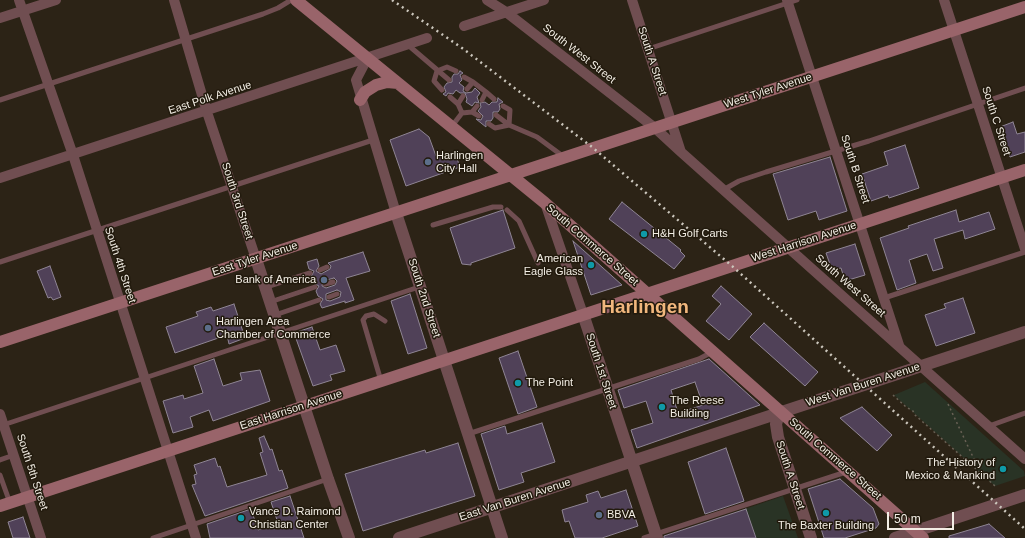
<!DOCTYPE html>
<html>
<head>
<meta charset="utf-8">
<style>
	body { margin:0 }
	#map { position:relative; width:1025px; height:538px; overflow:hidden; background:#2c2316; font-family:Helvetica,sans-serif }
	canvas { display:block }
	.scale { position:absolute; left:887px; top:512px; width:67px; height:18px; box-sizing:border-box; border:2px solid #f3eee5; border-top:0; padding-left:5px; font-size:12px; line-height:14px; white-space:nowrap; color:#f3eee5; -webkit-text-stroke:3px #221a0d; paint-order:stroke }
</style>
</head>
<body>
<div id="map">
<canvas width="1025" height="538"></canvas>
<div class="scale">50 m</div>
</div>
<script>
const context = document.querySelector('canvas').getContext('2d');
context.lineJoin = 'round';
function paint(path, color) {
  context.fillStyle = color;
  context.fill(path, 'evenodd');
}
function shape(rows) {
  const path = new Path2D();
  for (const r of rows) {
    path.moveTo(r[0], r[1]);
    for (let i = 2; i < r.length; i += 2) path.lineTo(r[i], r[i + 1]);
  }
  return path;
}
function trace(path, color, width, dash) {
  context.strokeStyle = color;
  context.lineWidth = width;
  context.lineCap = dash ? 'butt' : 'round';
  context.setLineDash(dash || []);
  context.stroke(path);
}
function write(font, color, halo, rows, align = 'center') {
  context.font = font + ' Helvetica,sans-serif';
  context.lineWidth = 3;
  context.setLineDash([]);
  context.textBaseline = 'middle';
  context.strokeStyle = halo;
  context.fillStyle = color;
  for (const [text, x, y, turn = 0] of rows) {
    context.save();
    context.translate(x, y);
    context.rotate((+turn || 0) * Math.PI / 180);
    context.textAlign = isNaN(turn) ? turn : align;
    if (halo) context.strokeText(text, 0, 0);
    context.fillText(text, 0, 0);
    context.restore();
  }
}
const green = shape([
	[925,382,1024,471,1025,476,995,486,894,395],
	[783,496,798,538,756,538,745,509]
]);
const building = shape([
	[460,71,463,73,460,75,462,80,459,83,464,87,463,91,466,93,472,92,475,88,480,93,477,97,479,103,475,102,472,106,466,102,467,99,465,93,460,93,456,90,453,94,448,93,446,96,443,94,446,92,444,87,447,83,452,82,452,77,454,74,458,74,460,71],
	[498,98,503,102,499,104,500,109,498,112,493,112,493,118,491,121,486,121,486,127,476,119,481,120,483,116,478,111,481,107,480,103,485,102,489,105,492,102,497,102,498,98],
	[1013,122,1017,134,1025,132,1025,152,1010,157,1000,127,1013,122],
	[419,129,429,137,436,156,443,153,444,157,455,153,460,167,406,186,390,140,419,129],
	[905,145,919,188,889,198,888,195,871,201,862,174,888,165,884,152,905,145],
	[830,157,847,211,819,220,816,211,788,220,773,174,830,157],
	[622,202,681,250,680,251,685,256,674,269,609,219,622,202],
	[503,210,515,248,471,263,471,265,462,264,450,228,503,210],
	[956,210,959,222,989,212,995,229,965,239,963,230,934,239,943,268,933,271,927,254,909,260,916,283,897,290,880,238,909,228,908,226,956,210],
	[573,241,622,285,591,295,573,241],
	[855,244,865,275,845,281,841,268,832,270,826,253,855,244],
	[363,252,370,271,346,278,354,300,345,303,345,301,322,308,320,304,323,299,318,296,316,291,319,286,313,283,311,277,314,271,309,269,307,262,317,259,319,266,316,271,321,274,330,269,331,266,328,263,363,252],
	[334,278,337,281,335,285,326,288,322,286,323,281,334,278],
	[337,290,341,292,340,297,330,301,326,300,326,294,337,290],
	[50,266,61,297,53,300,51,297,48,298,37,271,50,266],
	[721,286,752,314,729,340,706,321,721,304,712,296,721,286],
	[410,294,427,348,408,354,391,301,410,294],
	[963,298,975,333,936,346,925,315,946,308,944,304,963,298],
	[234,304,245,338,229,344,227,335,175,353,166,327,198,316,196,312,211,307,213,311,234,304],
	[764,323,818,372,805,386,750,337,764,323],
	[312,327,320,350,336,345,345,371,330,375,332,380,313,386,294,333,312,327],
	[518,351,537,407,518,414,499,358,518,351],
	[214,359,223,386,242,380,240,373,260,370,270,401,213,421,209,410,190,417,193,427,173,433,163,401,183,395,184,399,203,393,194,366,214,359],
	[709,359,760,405,637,448,631,430,653,423,646,401,624,408,618,390,709,359],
	[695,382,703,405,678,413,671,390,695,382],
	[862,407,892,435,877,451,840,418,862,407],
	[542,423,555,462,521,473,524,482,499,490,481,434,505,426,507,434,542,423],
	[264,436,270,450,272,449,279,471,282,470,288,488,205,516,192,485,196,484,194,475,197,474,194,465,215,458,218,467,220,466,227,487,267,475,260,453,263,452,259,438,264,436],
	[458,443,475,496,363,531,345,474,425,450,426,453,458,443],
	[726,448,744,501,705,514,688,462,726,448],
	[840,479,873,508,879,524,876,528,845,538,824,538,808,489,840,479],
	[626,490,638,526,602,538,575,538,569,521,565,522,562,510,588,502,586,495,598,491,601,498,626,490],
	[290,496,304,538,210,538,207,524,251,509,258,530,278,523,271,502,290,496],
	[746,509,756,538,664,538,664,536,746,509],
	[23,517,30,538,13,538,8,522,23,517],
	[989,524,1005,538,949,538,949,536,989,524]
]);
const path = shape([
	[893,395,906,407,913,411,915,415,995,486],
	[948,404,973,457,987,477]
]);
const service = shape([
	[408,45,449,80],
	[648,49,797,0],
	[437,71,434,81,442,90],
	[437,71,447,67,456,71],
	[464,77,473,82],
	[467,89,473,82,486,92,482,100],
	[486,92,494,99],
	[450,97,458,104,462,113],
	[0,100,263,14,278,8,291,0],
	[458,104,463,96],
	[503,106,510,110,509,125],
	[472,112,477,106],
	[496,115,509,125,537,137,564,157],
	[489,124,495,128,509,125],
	[452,126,462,113,472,112,479,116],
	[723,190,739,181,766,172,869,141,1025,88],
	[507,210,519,221,538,263],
	[433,225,493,207,501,207],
	[0,262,373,140],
	[320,270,327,267],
	[325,284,333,282],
	[266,287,310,273],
	[329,297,337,294],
	[884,298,1025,252],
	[270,302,315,287],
	[275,315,319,300],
	[381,381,363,320,366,316,374,314,385,321],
	[3,425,419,287],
	[989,426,1025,413],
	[468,434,699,359,712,352],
	[0,460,14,455],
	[0,475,10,503],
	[153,538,328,479],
	[644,538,846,472]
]);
const minor = shape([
	[19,0,73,155,196,538],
	[174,0,207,112,256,259],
	[487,0,506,12,655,128,681,152],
	[632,0,681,152,1025,459],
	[787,0,899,345],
	[944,0,1025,249],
	[0,18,56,0],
	[464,26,544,0],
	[367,59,356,80,396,213],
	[0,178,427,38],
	[545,203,583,314],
	[0,414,41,538]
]);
const tertiary = shape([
	[396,213,502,538],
	[256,259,328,479,349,538],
	[583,314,657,538],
	[780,411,776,424,778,437,811,538],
	[399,538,1025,332],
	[895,538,1025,495]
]);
const secondary = shape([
	[296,0,545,203,923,538],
	[360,100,365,92,376,85,387,82,398,83],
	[0,342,1025,7],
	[0,506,1025,170]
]);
const rail = shape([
	[392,0,462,48,592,147,732,266,1025,529]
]);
const markers = [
	[428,162,4,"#5c6f8a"],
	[644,234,4,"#0f9aa8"],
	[591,265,4,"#0f9aa8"],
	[324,280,4,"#5c6f8a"],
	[208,328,4,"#5c6f8a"],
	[518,383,4,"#0f9aa8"],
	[662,407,4,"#0f9aa8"],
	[1003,469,4,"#0f9aa8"],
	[826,513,4,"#0f9aa8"],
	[599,515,4,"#5c6f8a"],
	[241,518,4,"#0f9aa8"]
];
const streetNames = [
	["South West Street",579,54,38],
	["South A Street",652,61,72],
	["West Tyler Avenue",768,91,-18],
	["East Polk Avenue",210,98,-18],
	["South C Street",996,121,72],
	["South B Street",855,169,72],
	["South 3rd Street",237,201,72],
	["West Harrison Avenue",804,242,-18],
	["South Commerce Street",592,245,41],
	["East Tyler Avenue",255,259,-18],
	["South 4th Street",120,265,72],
	["South West Street",850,286,41],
	["South 2nd Street",424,298,72],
	["South 1st Street",601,371,72],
	["West Van Buren Avenue",863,385,-18],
	["East Harrison Avenue",291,410,-18],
	["South Commerce Street",835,459,41],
	["South 5th Street",32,472,72],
	["South A Street",790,475,72],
	["East Van Buren Avenue",515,500,-18]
];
const poiNames = [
	["Harlingen",436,156],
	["City Hall",436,169],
	["H&H Golf Carts",652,234],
	["American",583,259,"right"],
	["Eagle Glass",583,272,"right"],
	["Bank of America",316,280,"right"],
	["Harlingen Area",216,322],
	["Chamber of Commerce",216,335],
	["The Point",526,383],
	["The Reese",670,401],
	["Building",670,414],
	["The History of",995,463,"right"],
	["Mexico & Mankind",995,476,"right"],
	["Vance D. Raimond",249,512],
	["Christian Center",249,525],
	["BBVA",607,515],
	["The Baxter Building",826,526,"center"]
];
const townNames = [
	["Harlingen",645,308]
];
paint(green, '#293325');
paint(building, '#504158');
trace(building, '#8f8594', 1);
trace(path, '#696155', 1.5, [2, 3]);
trace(service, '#704e51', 5);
trace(minor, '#704e51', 10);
trace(tertiary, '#704e51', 12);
trace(secondary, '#99646a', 12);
trace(rail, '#cbc6bc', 2.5, [2, 4]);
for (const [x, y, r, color] of markers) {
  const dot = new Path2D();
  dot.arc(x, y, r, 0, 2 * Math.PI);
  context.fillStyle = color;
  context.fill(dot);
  trace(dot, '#221a0d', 1.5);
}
write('11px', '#f3eee5', '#221a0d', streetNames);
write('11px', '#f3eee5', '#221a0d', poiNames, 'left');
write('bold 19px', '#f1b77d', '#221a0d', townNames);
</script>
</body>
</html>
